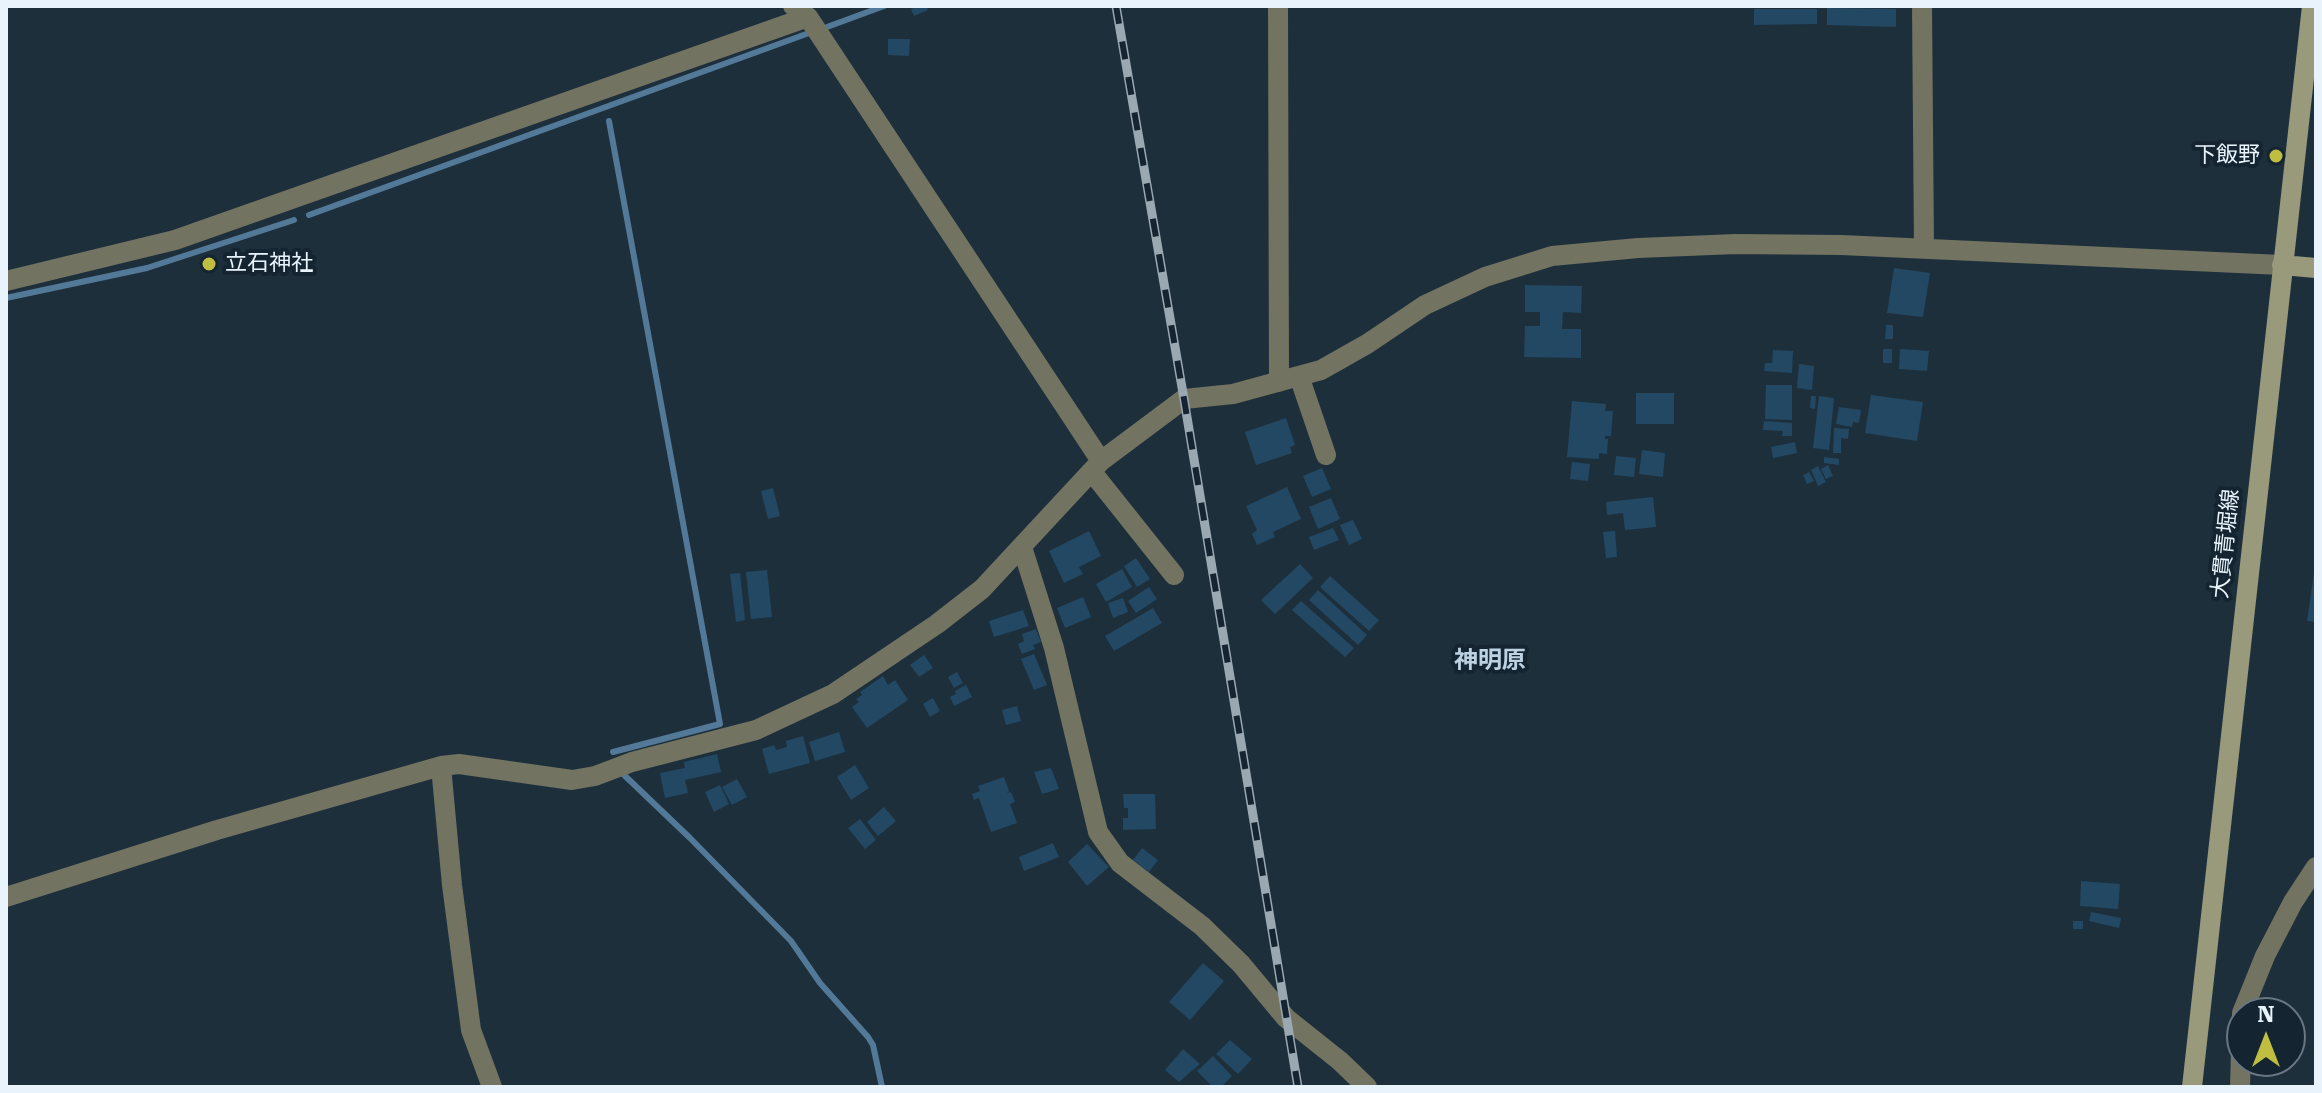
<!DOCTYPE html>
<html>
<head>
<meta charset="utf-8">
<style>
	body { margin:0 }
	#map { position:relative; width:2322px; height:1093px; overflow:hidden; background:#1e2f3c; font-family:"Roboto Serif",serif }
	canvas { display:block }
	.frame { position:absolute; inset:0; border:8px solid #e8f3fb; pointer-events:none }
	.north { position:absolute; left:2226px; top:997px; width:80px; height:80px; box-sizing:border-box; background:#142531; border:2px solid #697782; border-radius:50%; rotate:0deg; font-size:22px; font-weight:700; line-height:32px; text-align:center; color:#e8f3fb }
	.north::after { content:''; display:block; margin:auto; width:28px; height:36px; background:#bfbe41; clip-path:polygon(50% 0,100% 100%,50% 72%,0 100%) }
</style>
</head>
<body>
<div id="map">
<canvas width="2322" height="1093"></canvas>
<div class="frame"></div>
<div class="north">N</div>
</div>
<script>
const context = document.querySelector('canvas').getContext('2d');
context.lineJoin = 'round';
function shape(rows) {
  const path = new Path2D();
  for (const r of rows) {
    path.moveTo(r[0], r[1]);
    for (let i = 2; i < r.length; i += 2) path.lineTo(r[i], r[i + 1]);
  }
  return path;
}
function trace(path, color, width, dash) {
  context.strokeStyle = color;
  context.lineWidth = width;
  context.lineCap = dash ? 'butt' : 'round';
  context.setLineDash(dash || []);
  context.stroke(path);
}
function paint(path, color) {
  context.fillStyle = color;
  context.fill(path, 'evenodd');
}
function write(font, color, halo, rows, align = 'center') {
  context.font = font + ' "Roboto Serif","Noto Sans JP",serif';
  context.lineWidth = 8;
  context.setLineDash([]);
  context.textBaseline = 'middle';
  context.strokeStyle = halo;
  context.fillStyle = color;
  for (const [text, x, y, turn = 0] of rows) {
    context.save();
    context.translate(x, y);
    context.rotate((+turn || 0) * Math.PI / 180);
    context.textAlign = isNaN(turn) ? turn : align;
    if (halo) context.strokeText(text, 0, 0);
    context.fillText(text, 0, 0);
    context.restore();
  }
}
const stream = shape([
	[827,27,884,6],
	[609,121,720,724,613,752],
	[309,215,809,33],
	[6,298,147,268,294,220],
	[623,774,690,838,791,941,820,983,868,1037,873,1045,882,1087]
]);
const building = shape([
	[918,6,926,6,928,10,914,16,911,9],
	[1827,8,1896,9,1896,27,1827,25],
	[1754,9,1817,9,1817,24,1754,25],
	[888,39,910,39,909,56,888,55],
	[1894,268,1930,273,1923,317,1887,313],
	[1525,285,1582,286,1581,313,1563,312,1562,329,1581,329,1581,358,1524,357,1525,326,1540,326,1540,312,1525,312],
	[1886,325,1893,325,1893,339,1885,339],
	[1883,349,1892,349,1892,363,1883,363],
	[1900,349,1929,351,1927,371,1899,369],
	[1773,350,1793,351,1792,373,1764,371,1765,363,1772,363],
	[1799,364,1814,366,1812,390,1797,388],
	[1766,385,1792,385,1792,420,1765,419],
	[1636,393,1674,393,1674,424,1636,424],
	[1871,395,1923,402,1917,441,1865,433],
	[1811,396,1816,396,1815,409,1810,408],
	[1819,396,1834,398,1829,450,1813,448],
	[1572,401,1606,404,1605,411,1613,411,1611,436,1605,436,1605,439,1608,439,1607,454,1599,453,1599,459,1567,457],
	[1839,407,1861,410,1859,423,1853,422,1852,427,1836,424],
	[1286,418,1295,445,1290,447,1292,453,1256,465,1245,432],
	[1764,421,1792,423,1792,436,1782,436,1783,431,1763,430],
	[1834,428,1849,429,1848,439,1841,438,1841,453,1833,453],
	[1795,442,1797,453,1773,458,1771,447],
	[1642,450,1665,453,1663,477,1639,474],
	[1616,456,1636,458,1634,477,1614,475],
	[1824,457,1839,459,1839,465,1824,463],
	[1572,462,1590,464,1588,481,1570,479],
	[1828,465,1833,476,1826,479,1821,469],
	[1818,466,1826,482,1818,486,1811,470],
	[1322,468,1331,489,1312,497,1303,476],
	[1809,472,1814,481,1807,484,1803,475],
	[1287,487,1301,519,1273,532,1275,537,1257,545,1252,534,1257,530,1246,506],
	[773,488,780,516,768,519,761,491],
	[1653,497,1656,527,1625,530,1623,513,1607,515,1606,502],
	[1331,498,1340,519,1318,529,1309,507],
	[1353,520,1362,539,1349,545,1340,525],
	[1333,528,1339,540,1314,550,1309,537],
	[1089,531,1101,556,1079,567,1083,574,1064,583,1049,551],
	[1615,531,1617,557,1606,558,1603,532],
	[1136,558,1150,579,1137,587,1124,566],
	[1300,564,1313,578,1275,614,1261,600],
	[1122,569,1132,587,1106,602,1096,584],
	[767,570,772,617,751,619,746,572],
	[740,573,745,620,736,622,730,574],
	[2314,573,2316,573,2316,622,2307,621],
	[1330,576,1379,620,1369,631,1320,587],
	[1149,587,1157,599,1136,613,1128,601],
	[1318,590,1367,635,1358,645,1309,600],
	[1083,597,1091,617,1065,628,1057,608],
	[1123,598,1128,612,1113,618,1108,603],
	[1301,601,1354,648,1345,657,1292,610],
	[1153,608,1162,623,1114,651,1105,636],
	[1023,610,1029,626,994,637,989,621],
	[1036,629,1041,642,1033,645,1035,649,1022,654,1018,644,1024,641,1022,634],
	[1034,654,1047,685,1034,690,1021,659],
	[924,655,933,668,919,677,910,665],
	[957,672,963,683,954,688,948,677],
	[883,676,888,685,895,680,908,700,867,728,852,707,859,702,856,699,862,695,860,692],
	[966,685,972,697,954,706,950,697,956,694,955,691],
	[933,698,940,711,930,717,923,704],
	[1017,706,1021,721,1006,725,1002,710],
	[839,732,845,752,815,761,809,742],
	[803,736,810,763,769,774,762,749,774,745,776,750,787,747,786,741],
	[717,754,721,772,685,780,688,793,665,798,660,773,685,768,684,762],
	[855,765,869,788,851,800,837,777],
	[1051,768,1059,789,1042,794,1034,772],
	[1004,777,1009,791,1007,793,1011,792,1015,802,1010,804,1017,823,991,832,979,798,974,800,972,794,980,791,978,786],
	[737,779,747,797,732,805,722,787],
	[720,785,729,804,714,812,705,792],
	[1123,794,1155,794,1156,829,1123,830,1123,818,1128,818,1128,808,1124,808],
	[884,807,896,821,878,836,867,822],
	[860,819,876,840,865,849,848,828],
	[1053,843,1059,857,1024,871,1019,857],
	[1087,844,1109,867,1087,886,1068,862],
	[1142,848,1158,860,1149,872,1133,860],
	[2081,881,2120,884,2118,909,2080,906],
	[2091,912,2121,918,2119,928,2089,921],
	[2073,921,2083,921,2083,929,2073,929],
	[1203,963,1224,981,1190,1020,1169,1002],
	[1230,1040,1252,1059,1238,1074,1216,1054],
	[1183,1049,1200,1064,1179,1082,1165,1070],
	[1213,1056,1232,1076,1221,1087,1213,1087,1197,1071]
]);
const street = shape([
	[793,6,808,17,1101,461],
	[1278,6,1279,382],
	[1922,6,1924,248],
	[6,281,175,240,808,17],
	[1299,376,1326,455],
	[1092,472,1174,575],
	[1022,547,1054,648,1098,832,1120,863,1202,926,1241,964,1286,1018,1340,1061,1367,1087],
	[441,766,452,885,471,1030,492,1087],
	[6,897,217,830,441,766,459,764,572,780,595,776,632,762,756,730,833,694,937,624,982,589,1101,461,1184,399,1233,394,1321,370,1367,344,1425,305,1485,277,1552,256,1638,248,1736,244,1841,245,2282,265],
	[2242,1013,2265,956,2293,902,2316,867],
	[2240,1087,2242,1014]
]);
const secondary = shape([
	[2282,265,2316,268],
	[2192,1087,2312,6]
]);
const rail = shape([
	[1116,6,1184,399,1298,1087]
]);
const markers = [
	[2276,156,8,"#bfbe41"],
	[209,264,8,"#bfbe41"]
];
const poiNames = [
	["下飯野",2260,156],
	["立石神社",225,264,"left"]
];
const streetNames = [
	["大貫青堀線",2226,544,-84]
];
const neighbourhoodNames = [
	["神明原",1490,661]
];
trace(stream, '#527997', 6);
paint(building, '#224863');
trace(street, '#727360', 20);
trace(secondary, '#999a7b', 20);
trace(rail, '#9aa8b2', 9);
trace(rail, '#142531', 6, [18]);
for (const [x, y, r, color] of markers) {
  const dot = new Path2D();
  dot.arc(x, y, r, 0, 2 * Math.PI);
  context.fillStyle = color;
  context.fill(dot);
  trace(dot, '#142531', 3);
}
write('22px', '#e8f3fb', '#142531', poiNames, 'right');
write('22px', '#e8f3fb', '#142531', streetNames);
write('bold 24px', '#bcd1e2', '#142531', neighbourhoodNames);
</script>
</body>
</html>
